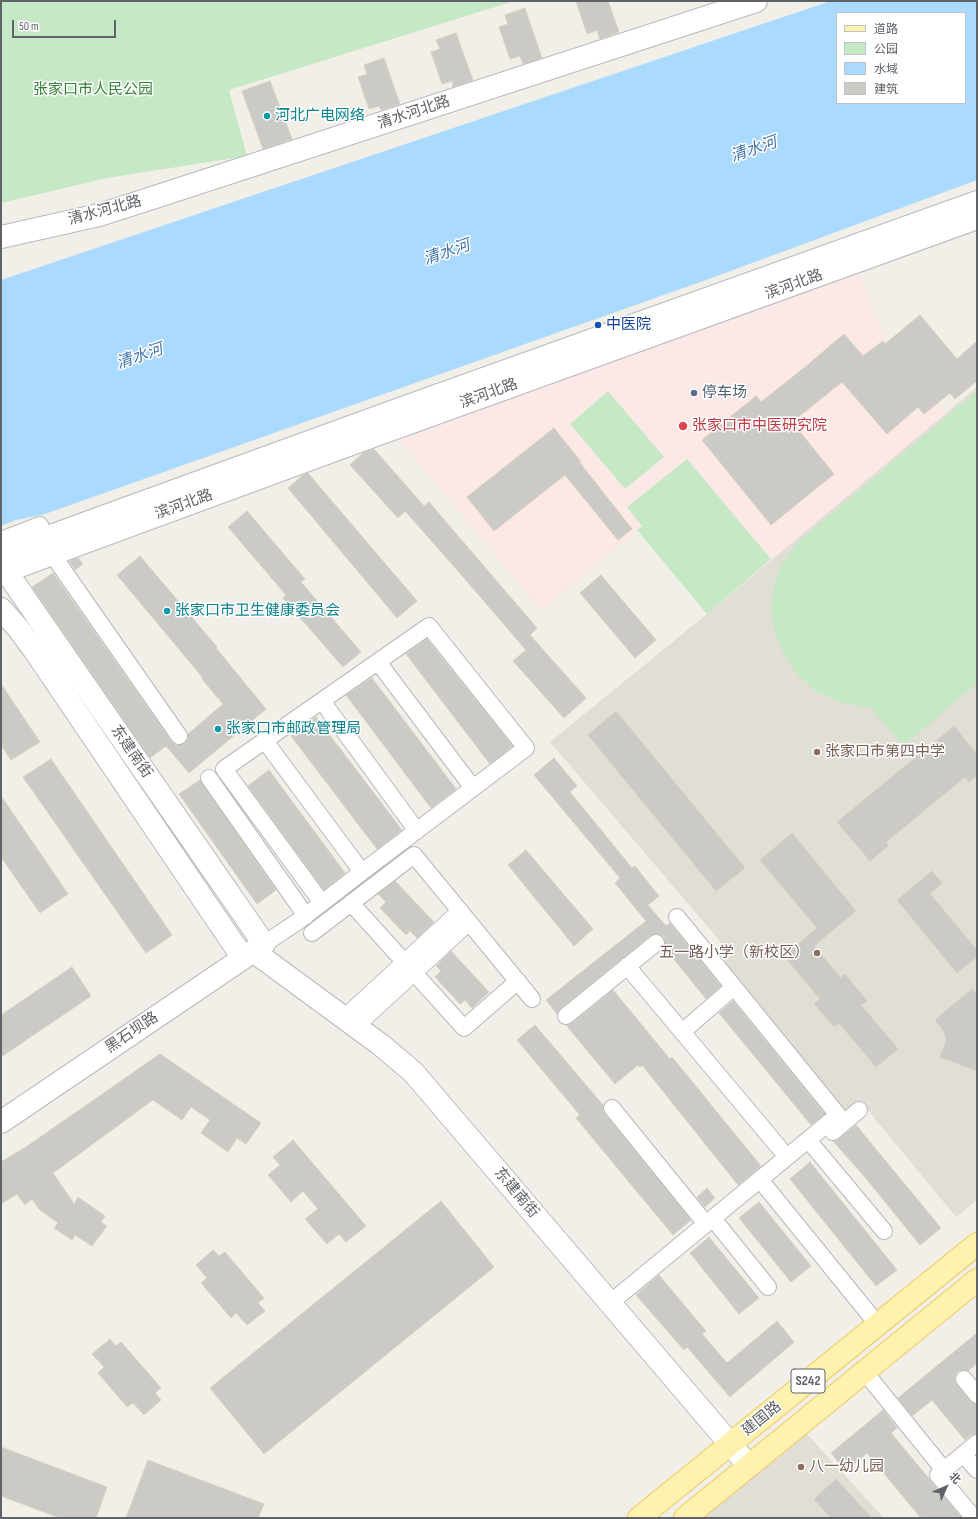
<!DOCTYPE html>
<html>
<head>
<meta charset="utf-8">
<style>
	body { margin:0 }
	#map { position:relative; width:978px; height:1519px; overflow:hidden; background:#f1efe8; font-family:"Sofia Sans Condensed","Noto Sans SC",sans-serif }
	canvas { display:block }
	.frame { position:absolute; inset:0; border:2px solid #5f6368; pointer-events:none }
	.legend { position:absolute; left:836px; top:12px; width:130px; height:92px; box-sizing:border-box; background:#fff; border:1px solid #bfc1c3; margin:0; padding:5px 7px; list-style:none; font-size:12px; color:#5f6368 }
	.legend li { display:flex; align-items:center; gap:8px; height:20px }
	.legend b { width:20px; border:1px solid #bfc1c3 }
	.north { position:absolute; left:926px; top:1467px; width:40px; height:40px; -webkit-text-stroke:3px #fff; paint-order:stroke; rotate:45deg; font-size:11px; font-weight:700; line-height:16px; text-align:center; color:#5f6368 }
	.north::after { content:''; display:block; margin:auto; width:14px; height:18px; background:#5f6368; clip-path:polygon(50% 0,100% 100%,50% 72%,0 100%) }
	.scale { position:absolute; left:12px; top:20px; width:104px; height:18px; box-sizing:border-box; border:2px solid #5f6368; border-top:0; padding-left:5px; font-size:12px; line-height:14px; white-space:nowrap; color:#5f6368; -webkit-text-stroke:3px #fff; paint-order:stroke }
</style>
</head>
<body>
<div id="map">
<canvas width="978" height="1519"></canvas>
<div class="frame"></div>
<ul class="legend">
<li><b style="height:5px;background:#fff2af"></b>道路</li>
<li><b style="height:11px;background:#c5e8c5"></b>公园</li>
<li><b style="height:11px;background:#aadaff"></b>水域</li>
<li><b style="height:11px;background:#cccac5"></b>建筑</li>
</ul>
<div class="north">北</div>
<div class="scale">50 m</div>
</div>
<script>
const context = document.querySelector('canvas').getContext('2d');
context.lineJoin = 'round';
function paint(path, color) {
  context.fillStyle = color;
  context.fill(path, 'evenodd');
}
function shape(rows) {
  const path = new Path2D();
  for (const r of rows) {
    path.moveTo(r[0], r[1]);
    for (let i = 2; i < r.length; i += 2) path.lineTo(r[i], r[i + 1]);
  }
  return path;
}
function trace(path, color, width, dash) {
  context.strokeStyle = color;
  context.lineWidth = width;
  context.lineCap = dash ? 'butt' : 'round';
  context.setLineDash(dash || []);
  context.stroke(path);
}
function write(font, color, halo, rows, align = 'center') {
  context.font = font + ' "Sofia Sans Condensed","Noto Sans SC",sans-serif';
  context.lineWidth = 3;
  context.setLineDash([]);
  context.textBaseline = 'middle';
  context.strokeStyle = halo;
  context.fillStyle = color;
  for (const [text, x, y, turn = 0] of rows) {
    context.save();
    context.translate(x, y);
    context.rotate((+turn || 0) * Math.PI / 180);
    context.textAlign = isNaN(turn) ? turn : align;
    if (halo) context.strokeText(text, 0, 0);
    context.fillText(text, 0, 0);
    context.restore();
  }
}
const education = shape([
	[977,387,977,1200,956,1217,861,1102,846,1113,727,966,719,940,550,742,707,614],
	[806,1433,884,1518,703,1518]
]);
const medical = shape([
	[856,265,885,340,946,413,707,614,637,530,541,610,400,440]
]);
const green = shape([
	[1,1,514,1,229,90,247,156,107,178,1,203],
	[608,391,664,457,625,489,570,424],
	[977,391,977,683,903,746,871,707,858,706,840,702,818,693,799,676,785,657,775,632,771,609,774,585,783,562,798,542],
	[687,459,771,559,707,614,637,530,642,526,627,507]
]);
const water = shape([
	[831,1,977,1,977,180,706,280,45,514,16,520,1,526,1,280],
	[837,13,965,13,965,103,837,103]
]);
const building = shape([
	[576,1,608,1,619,32,600,39,597,30,587,34,576,1],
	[525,8,542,58,523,64,520,56,510,59,499,27,508,24,505,15,525,8],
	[456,33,473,80,453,87,452,81,442,84,431,52,440,49,436,40,456,33],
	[384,58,400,104,381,110,379,106,369,109,358,77,367,74,364,65,384,58],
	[270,81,292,139,263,149,242,91,270,81],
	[920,315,957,359,977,341,977,381,955,399,950,393,924,414,918,407,887,434,842,382,792,422,834,474,771,525,702,440,756,396,761,402,804,368,844,334,863,356,883,341,885,344,920,315],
	[554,428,581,462,580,463,632,529,618,540,565,475,494,531,467,497,554,428],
	[374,449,424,506,429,502,537,628,530,635,586,698,564,718,513,661,526,650,458,571,405,511,398,518,350,465,363,453,374,449],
	[308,473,417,601,397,618,288,488,303,475,308,473],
	[247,511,305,579,301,582,361,652,343,667,283,598,286,595,228,527,247,511],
	[140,556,217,647,216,648,266,709,189,773,166,746,150,758,32,587,53,573,171,741,175,745,180,745,185,744,187,740,188,734,223,704,202,679,203,678,117,575,140,556],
	[78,558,83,564,75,570,69,561,78,558],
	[601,575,656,640,635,658,580,593,601,575],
	[427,639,513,746,490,764,406,654,427,639],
	[372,678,456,789,431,808,346,695,372,678],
	[1,684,40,742,11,760,1,745,1,684],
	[616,711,745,868,716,891,588,735,616,711],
	[316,717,402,830,377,849,291,736,316,717],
	[954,726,977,754,977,776,969,782,965,777,886,842,889,845,870,861,837,822,954,726],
	[554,758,577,786,570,792,632,868,635,866,659,896,648,905,666,926,670,923,721,986,706,999,664,947,665,942,664,937,660,934,655,934,650,936,560,1009,557,1014,546,1000,646,921,615,883,620,878,534,775,554,758],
	[51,759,172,935,146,953,23,777,51,759],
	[269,770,345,873,324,890,248,786,269,770],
	[200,780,276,890,257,904,179,794,200,780],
	[1,796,68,894,40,913,1,857,1,796],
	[792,833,856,911,814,946,841,978,845,974,867,1001,861,1005,898,1049,876,1067,839,1023,834,1027,814,1004,820,999,784,956,817,928,760,860,792,833],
	[526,850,593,929,574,946,508,865,526,850],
	[932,871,942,883,930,894,977,950,977,957,957,973,897,900,932,871],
	[395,881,434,922,417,938,410,931,406,935,380,908,386,902,378,894,395,881],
	[451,951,489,992,472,1008,465,1000,460,1004,435,977,441,971,436,966,451,951],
	[72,967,91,996,1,1057,1,1015,72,967],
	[972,989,977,995,977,1071,940,1057,946,1041,944,1032,935,1020,972,989],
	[613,990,670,1059,672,1057,761,1166,738,1185,642,1065,640,1067,638,1065,615,1084,566,1025,572,1023,613,990],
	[733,1001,825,1114,811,1125,719,1013,733,1001],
	[535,1025,603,1105,603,1110,605,1114,691,1220,673,1235,576,1118,580,1115,517,1040,535,1025],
	[160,1054,261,1123,246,1144,237,1138,228,1152,201,1133,210,1120,191,1107,182,1120,153,1100,53,1173,74,1204,78,1197,105,1216,101,1222,107,1226,92,1246,75,1235,72,1240,54,1228,58,1223,39,1209,32,1199,25,1205,17,1194,1,1204,1,1162,26,1147,160,1054],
	[856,1125,941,1228,920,1245,864,1176,833,1141,839,1139,856,1125],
	[293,1140,366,1226,346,1242,339,1234,327,1244,305,1219,318,1209,303,1191,291,1202,268,1175,280,1165,273,1157,293,1140],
	[810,1162,897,1270,876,1286,790,1179,810,1162],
	[707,1188,715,1198,705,1207,697,1197,707,1188],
	[441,1201,494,1267,264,1454,210,1388,441,1201],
	[759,1202,811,1266,791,1282,739,1218,759,1202],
	[709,1237,759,1298,739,1314,690,1253,709,1237],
	[213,1250,219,1256,225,1252,264,1298,258,1303,265,1311,247,1325,236,1313,231,1318,201,1283,207,1278,196,1265,213,1250],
	[659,1275,706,1331,702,1334,727,1363,777,1321,794,1342,730,1397,687,1347,684,1350,636,1295,659,1275],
	[977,1333,977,1363,968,1371,963,1370,958,1371,955,1376,955,1381,957,1385,970,1401,977,1404,977,1434,971,1435,965,1440,932,1400,912,1416,898,1398,977,1333],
	[110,1339,116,1346,121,1342,161,1388,155,1393,161,1400,144,1415,133,1403,127,1407,98,1373,104,1367,92,1354,110,1339],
	[883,1410,897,1428,891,1433,962,1518,921,1518,867,1453,846,1471,831,1453,883,1410],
	[1,1447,107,1487,96,1518,60,1518,1,1496,1,1447],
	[148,1460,264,1504,258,1518,126,1518,148,1460],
	[836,1479,872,1518,831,1518,814,1499,836,1479]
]);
const street = shape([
	[1,540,40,525,52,554,179,736],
	[378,662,473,788],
	[322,701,417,831],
	[265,741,362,872],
	[209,778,306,916],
	[351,903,464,1028,518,981],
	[312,933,414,855,532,999],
	[264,944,300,920,322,903,362,872,526,748,429,626,224,769,322,903],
	[627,966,787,1157],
	[566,1016,656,943],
	[344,1018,460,911],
	[355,1027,469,922],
	[682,1032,734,987],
	[612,1108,706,1224],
	[833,1132,859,1110],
	[814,1147,884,1231],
	[766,1187,878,1325],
	[719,1226,768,1287],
	[610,1303,838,1115,677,917],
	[864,1371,944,1470],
	[964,1379,977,1395],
	[963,1454,977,1470],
	[974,1518,938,1475,977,1443]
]);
const secondary = shape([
	[1,237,99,215,149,199,756,1],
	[1,554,394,411,977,202],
	[1,558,6,571,264,944,1,1122],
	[1,573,365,439,977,218],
	[1,609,18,628,35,651,243,958],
	[253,951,381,1045,413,1072,749,1466]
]);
const primary = shape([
	[639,1518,977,1244],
	[685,1518,977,1280]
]);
const markers = [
	[267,116,4,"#0f9aa8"],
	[598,325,4,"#1a4fb4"],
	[694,393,4,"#5c6f8a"],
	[683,426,5,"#e0444e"],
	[167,611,4,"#0f9aa8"],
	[218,729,4,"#0f9aa8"],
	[817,752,4,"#8d6e63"],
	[817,953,4,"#8d6e63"],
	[801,1467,4,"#8d6e63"]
];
const shields = [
	[808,1381,34]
];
const shieldNames = [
	["S242",808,1381]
];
const parkNames = [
	["张家口市人民公园",93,90]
];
const streetNames = [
	["清水河北路",414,113,-18],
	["清水河北路",105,211,-15],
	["滨河北路",794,285,-20],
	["滨河北路",489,394,-20],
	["滨河北路",184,505,-20],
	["东建南街",131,752,55],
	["黑石坝路",132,1033,-34],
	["东建南街",516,1193,50],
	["建国路",762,1419,-39]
];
const cultureNames = [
	["河北广电网络",275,116],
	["张家口市卫生健康委员会",175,611],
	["张家口市邮政管理局",226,729]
];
const transitNames = [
	["中医院",606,325]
];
const serviceNames = [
	["停车场",702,393]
];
const healthNames = [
	["张家口市中医研究院",692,426]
];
const educationNames = [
	["张家口市第四中学",825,752],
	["五一路小学（新校区）",809,953,"right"],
	["八一幼儿园",809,1467]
];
const waterNames = [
	["清水河",754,150,-19],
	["清水河",447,253,-19],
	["清水河",140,357,-19]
];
paint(education, '#e1ded6');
paint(medical, '#fce8e6');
paint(green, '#c5e8c5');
paint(water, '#aadaff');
paint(building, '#cccac5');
trace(building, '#d6d1c6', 1);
trace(street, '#b5b8bc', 18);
trace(secondary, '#b6babf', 24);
trace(primary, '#f2c960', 24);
trace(street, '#fff', 16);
trace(secondary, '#fff', 22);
trace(primary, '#fff2af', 22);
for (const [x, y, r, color] of markers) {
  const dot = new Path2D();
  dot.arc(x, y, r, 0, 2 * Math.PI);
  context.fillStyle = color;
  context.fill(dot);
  trace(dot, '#fff', 1.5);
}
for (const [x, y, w] of shields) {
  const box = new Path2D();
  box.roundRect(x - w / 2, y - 12, w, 24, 3);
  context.fillStyle = '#fff';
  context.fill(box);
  trace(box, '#5f6368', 1);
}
write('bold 14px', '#5f6368', null, shieldNames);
write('15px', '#348238', '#fff', parkNames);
write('15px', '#5f6368', '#fff', streetNames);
write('15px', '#0d838f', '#fff', cultureNames, 'left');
write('15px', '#164399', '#fff', transitNames, 'left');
write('15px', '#4e5e75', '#fff', serviceNames, 'left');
write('15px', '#be3a42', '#fff', healthNames, 'left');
write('15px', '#785e54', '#fff', educationNames, 'left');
write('italic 16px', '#4174aa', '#fff', waterNames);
</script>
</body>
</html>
